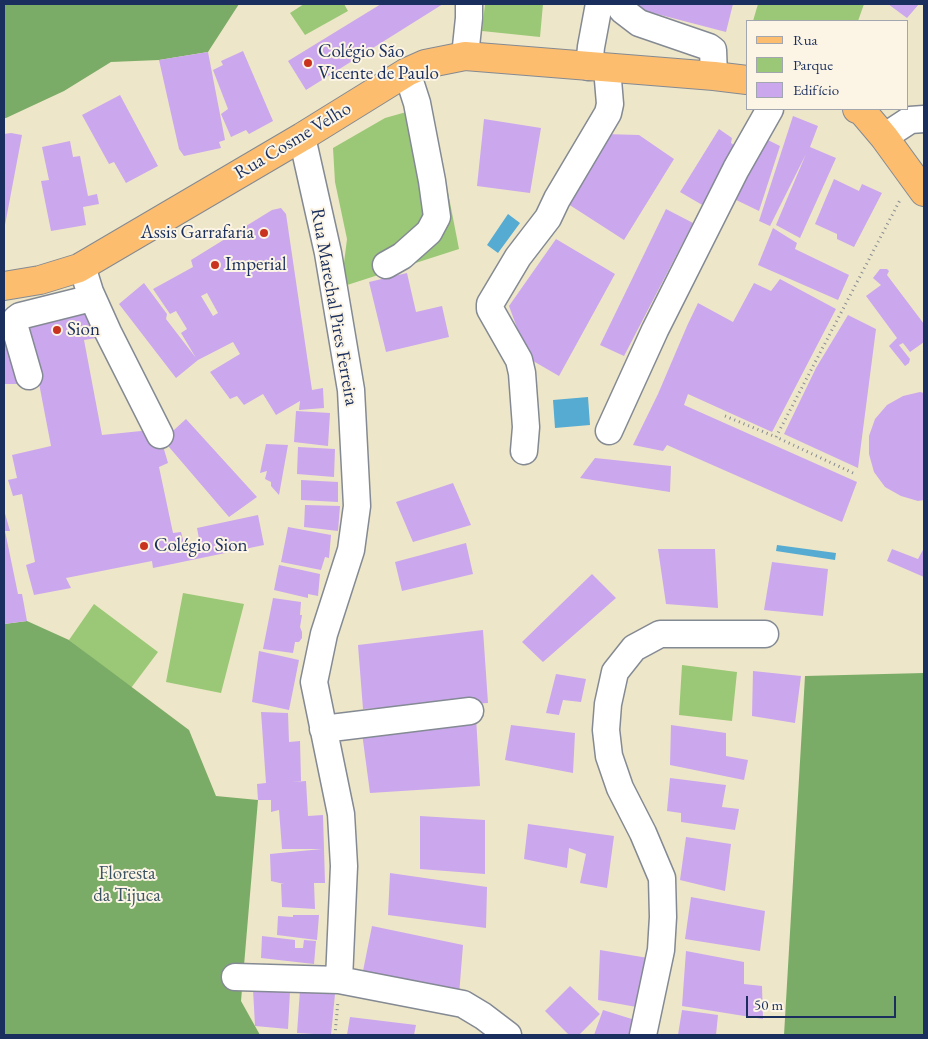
<!DOCTYPE html>
<html>
<head>
<meta charset="utf-8">
<style>
	body { margin:0 }
	#map { position:relative; width:928px; height:1039px; overflow:hidden; background:#eee6c8; font-family:"EB Garamond",serif }
	canvas { display:block }
	.frame { position:absolute; inset:0; border:5px solid #1b2f5e; pointer-events:none }
	.legend { position:absolute; left:746px; top:20px; width:162px; height:90px; box-sizing:border-box; background:#fcf5e5; border:1px solid #a2a6af; margin:0; padding:6px 9px; list-style:none; font-size:15px; color:#1b2f5e }
	.legend li { display:flex; align-items:center; gap:10px; height:25px }
	.legend b { width:25px; border:1px solid #a2a6af }
	.scale { position:absolute; left:746px; top:996px; width:150px; height:22px; box-sizing:border-box; border:2px solid #1b2f5e; border-top:0; padding-left:6px; font-size:15px; line-height:18px; white-space:nowrap; color:#1b2f5e; -webkit-text-stroke:4px #fcf5e5; paint-order:stroke }
</style>
</head>
<body>
<div id="map">
<canvas width="928" height="1039"></canvas>
<div class="frame"></div>
<ul class="legend">
<li><b style="height:6px;background:#fcbd6f"></b>Rua</li>
<li><b style="height:14px;background:#9ac876"></b>Parque</li>
<li><b style="height:14px;background:#cba7ee"></b>Edifício</li>
</ul>
<div class="scale">50 m</div>
</div>
<script>
const context = document.querySelector('canvas').getContext('2d');
context.lineJoin = 'round';
function paint(path, color) {
  context.fillStyle = color;
  context.fill(path, 'evenodd');
}
function shape(rows) {
  const path = new Path2D();
  for (const r of rows) {
    path.moveTo(r[0], r[1]);
    for (let i = 2; i < r.length; i += 2) path.lineTo(r[i], r[i + 1]);
  }
  return path;
}
function trace(path, color, width, dash) {
  context.strokeStyle = color;
  context.lineWidth = width;
  context.lineCap = dash ? 'butt' : 'round';
  context.setLineDash(dash || []);
  context.stroke(path);
}
function write(font, color, halo, rows, align = 'center') {
  context.font = font + ' "EB Garamond",serif';
  context.lineWidth = 4;
  context.setLineDash([]);
  context.textBaseline = 'middle';
  context.strokeStyle = halo;
  context.fillStyle = color;
  for (const [text, x, y, turn = 0] of rows) {
    context.save();
    context.translate(x, y);
    context.rotate((+turn || 0) * Math.PI / 180);
    context.textAlign = isNaN(turn) ? turn : align;
    if (halo) context.strokeText(text, 0, 0);
    context.fillText(text, 0, 0);
    context.restore();
  }
}
const green = shape([
	[304,4,344,4,348,11,305,35,290,13],
	[485,4,543,4,540,37,482,31],
	[758,4,864,4,858,21,753,21],
	[431,105,459,249,341,287,347,239,335,182,333,148,385,118],
	[183,593,244,604,221,693,166,682],
	[94,604,158,652,131,688,69,640],
	[682,665,737,672,732,721,679,715]
]);
const forest = shape([
	[4,4,239,4,208,52,159,60,111,62,64,91,6,118,4,118],
	[27,621,69,640,189,730,216,796,258,800,241,1001,260,1035,4,1035,4,624],
	[924,673,924,1035,784,1035,805,676]
]);
const water = shape([
	[508,214,520,223,498,253,487,245],
	[588,397,590,425,555,428,553,400],
	[777,545,836,553,835,560,776,551]
]);
const building = shape([
	[381,4,443,4,306,90,288,61],
	[630,4,733,4,726,32,630,7],
	[888,4,919,4,907,18],
	[243,51,273,121,249,134,246,130,231,137,221,114,228,109,213,70,223,65,221,61],
	[208,52,225,140,219,142,221,148,184,156,179,149,159,60],
	[120,95,158,166,126,183,114,162,109,164,82,115],
	[793,116,818,126,810,147,836,158,800,238,776,225,806,154,770,226,759,221],
	[484,119,541,128,530,193,477,186],
	[719,129,732,138,731,143,738,148,704,206,680,192],
	[11,133,22,135,5,225,4,225,4,134],
	[604,134,639,135,674,159,624,240,565,202],
	[760,136,780,146,759,211,730,197],
	[70,141,73,157,80,156,88,196,97,194,99,204,83,207,86,225,51,231,41,181,49,180,42,147],
	[834,179,859,191,862,184,882,193,854,247,837,239,837,234,815,224],
	[281,208,286,214,312,390,323,388,324,408,299,410,300,401,276,415,263,394,244,405,237,396,230,399,210,372,240,354,233,342,198,360,176,378,119,304,144,283,167,314,166,319,196,358,181,333,187,329,176,311,170,314,153,289,193,267,191,260,272,210],
	[207,293,218,313,213,316,201,296],
	[666,209,693,223,624,356,600,345],
	[773,228,797,243,795,249,849,275,838,300,758,265],
	[556,239,615,274,559,376,528,358,509,306],
	[880,269,887,269,889,271,887,275,924,324,924,342,910,352,903,343,899,345,910,359,909,363,905,366,889,346,897,338,866,296,881,285,873,278],
	[407,273,416,312,442,306,449,337,386,352,369,282],
	[780,279,836,309,772,432,688,394,684,405,857,482,842,522,667,445,663,451,633,445,658,394,687,326,698,303,733,322,754,283,771,291],
	[89,308,96,338,84,340,102,435,151,430,154,448,163,446,168,463,159,467,173,533,181,532,185,547,200,544,197,528,258,515,264,545,153,568,152,561,66,578,71,588,34,595,26,565,35,562,22,494,13,496,8,480,17,478,12,455,51,446,33,352,19,324],
	[848,315,876,329,858,468,784,434,816,368],
	[4,340,9,340,19,384,4,384],
	[920,392,924,393,924,500,918,501,901,496,885,487,874,472,869,454,869,436,875,419,887,405,903,396],
	[296,411,330,413,328,446,294,442],
	[186,419,257,497,229,517,163,440],
	[266,444,288,445,279,495,271,486,271,482,265,479,267,471,260,473],
	[298,447,335,449,334,477,297,474],
	[595,458,671,466,670,492,580,478],
	[301,480,338,482,338,502,301,500],
	[453,483,471,525,413,542,396,502],
	[305,505,340,506,338,531,304,527],
	[4,510,10,531,5,531,18,594,22,594,27,621,4,624],
	[288,527,331,535,329,558,325,557,321,570,281,562],
	[466,543,473,574,402,591,395,562],
	[924,548,924,577,887,561,892,549,918,559],
	[658,549,715,549,718,608,666,604],
	[772,562,828,569,823,616,764,610],
	[279,565,320,574,318,596,308,594,308,598,274,590],
	[592,574,616,598,543,662,522,642],
	[273,598,301,602,300,615,302,615,300,627,302,632,302,638,299,642,295,642,293,653,263,649],
	[483,630,488,703,363,709,358,645],
	[259,651,299,660,289,710,252,702],
	[753,671,801,676,795,723,752,716],
	[556,674,586,679,581,702,563,700,559,715,546,713],
	[261,712,288,713,289,742,300,741,301,781,292,782,306,781,308,816,323,815,325,883,314,883,315,909,282,907,281,884,284,884,271,881,270,854,322,849,282,849,279,810,271,812,271,800,258,800,257,784,266,783],
	[476,717,480,786,370,793,362,733],
	[511,725,575,733,573,773,505,760],
	[671,725,726,733,726,756,748,760,744,780,670,765],
	[670,778,726,785,722,807,739,809,735,830,681,822,681,813,667,811],
	[420,816,485,820,485,874,420,869],
	[528,824,614,836,607,888,580,883,586,854,569,848,567,868,524,859],
	[686,837,731,844,725,891,680,880],
	[390,873,487,887,486,928,388,915],
	[691,897,765,911,760,951,685,939],
	[293,915,319,915,317,940,277,935,278,916,293,917],
	[372,926,463,945,459,995,362,976],
	[262,936,295,940,295,948,303,948,304,940,316,941,314,964,261,958],
	[600,950,648,958,642,1008,598,1000],
	[686,951,744,962,744,984,762,986,763,1019,682,1006],
	[570,986,600,1014,579,1035,569,1035,545,1011],
	[253,989,290,991,288,1029,255,1026],
	[300,990,335,994,331,1035,297,1033],
	[603,1010,635,1020,630,1035,594,1035],
	[682,1010,718,1015,716,1035,678,1035],
	[350,1017,416,1025,414,1035,347,1035]
]);
const path = shape([
	[725,416,776,437],
	[853,473,776,437,900,200],
	[335,1035,338,1001]
]);
const minor = shape([
	[620,4,622,10,639,23,709,47,713,50,714,76],
	[465,56,469,18,469,4],
	[589,67,591,47,599,4],
	[302,137,328,253,351,390,357,506,351,550,324,634,314,682,341,814,344,866,339,980],
	[884,137,910,120,924,119],
	[386,265,402,256,429,232,437,217,432,181,417,103,407,72],
	[82,266,90,292,108,332,160,435],
	[29,376,14,324,16,319,20,316,92,298],
	[609,431,655,330,736,169,770,109],
	[524,451,526,427,522,373,519,360,490,309,490,304,518,257,548,218,557,199,608,113,610,104,607,68],
	[323,729,470,711],
	[235,977,339,980,463,1004,483,1016,508,1035],
	[643,1035,661,950,663,917,662,878,643,833,620,788,609,756,606,730,608,704,615,672,634,648,660,634,765,634]
]);
const major = shape([
	[857,109,862,111,884,137,924,192],
	[4,286,40,280,79,268,302,137,407,72,425,64,465,56,714,76,747,80]
]);
const markers = [
	[308,63,5,"#c8321e"],
	[264,233,5,"#c8321e"],
	[215,265,5,"#c8321e"],
	[57,330,5,"#c8321e"],
	[144,546,5,"#c8321e"]
];
const poiNames = [
	["Colégio São",318,52],
	["Vicente de Paulo",318,74],
	["Assis Garrafaria",254,233,"right"],
	["Imperial",225,265],
	["Sion",67,330],
	["Colégio Sion",154,546]
];
const streetNames = [
	["Rua Cosme Velho",293,141,-31],
	["Rua Marechal Pires Ferreira",334,307,80]
];
const parkNames = [
	["Floresta",127,874],
	["da Tijuca",127,896]
];
paint(green, '#9ac876');
paint(forest, '#7bac67');
paint(water, '#56abd2');
paint(building, '#cba7ee');
trace(minor, '#848a93', 29);
trace(major, '#848a93', 30);
trace(path, '#848a93', 3, [1, 4]);
trace(minor, '#fff', 26);
trace(major, '#fcbd6f', 28);
for (const [x, y, r, color] of markers) {
  const dot = new Path2D();
  dot.arc(x, y, r, 0, 2 * Math.PI);
  context.fillStyle = color;
  context.fill(dot);
  trace(dot, '#fcf5e5', 2);
}
write('19px', '#1b2f5e', '#fcf5e5', poiNames, 'left');
write('19px', '#1b2f5e', '#fcf5e5', streetNames);
write('19px', '#3b5564', '#fcf5e5', parkNames);
</script>
</body>
</html>
